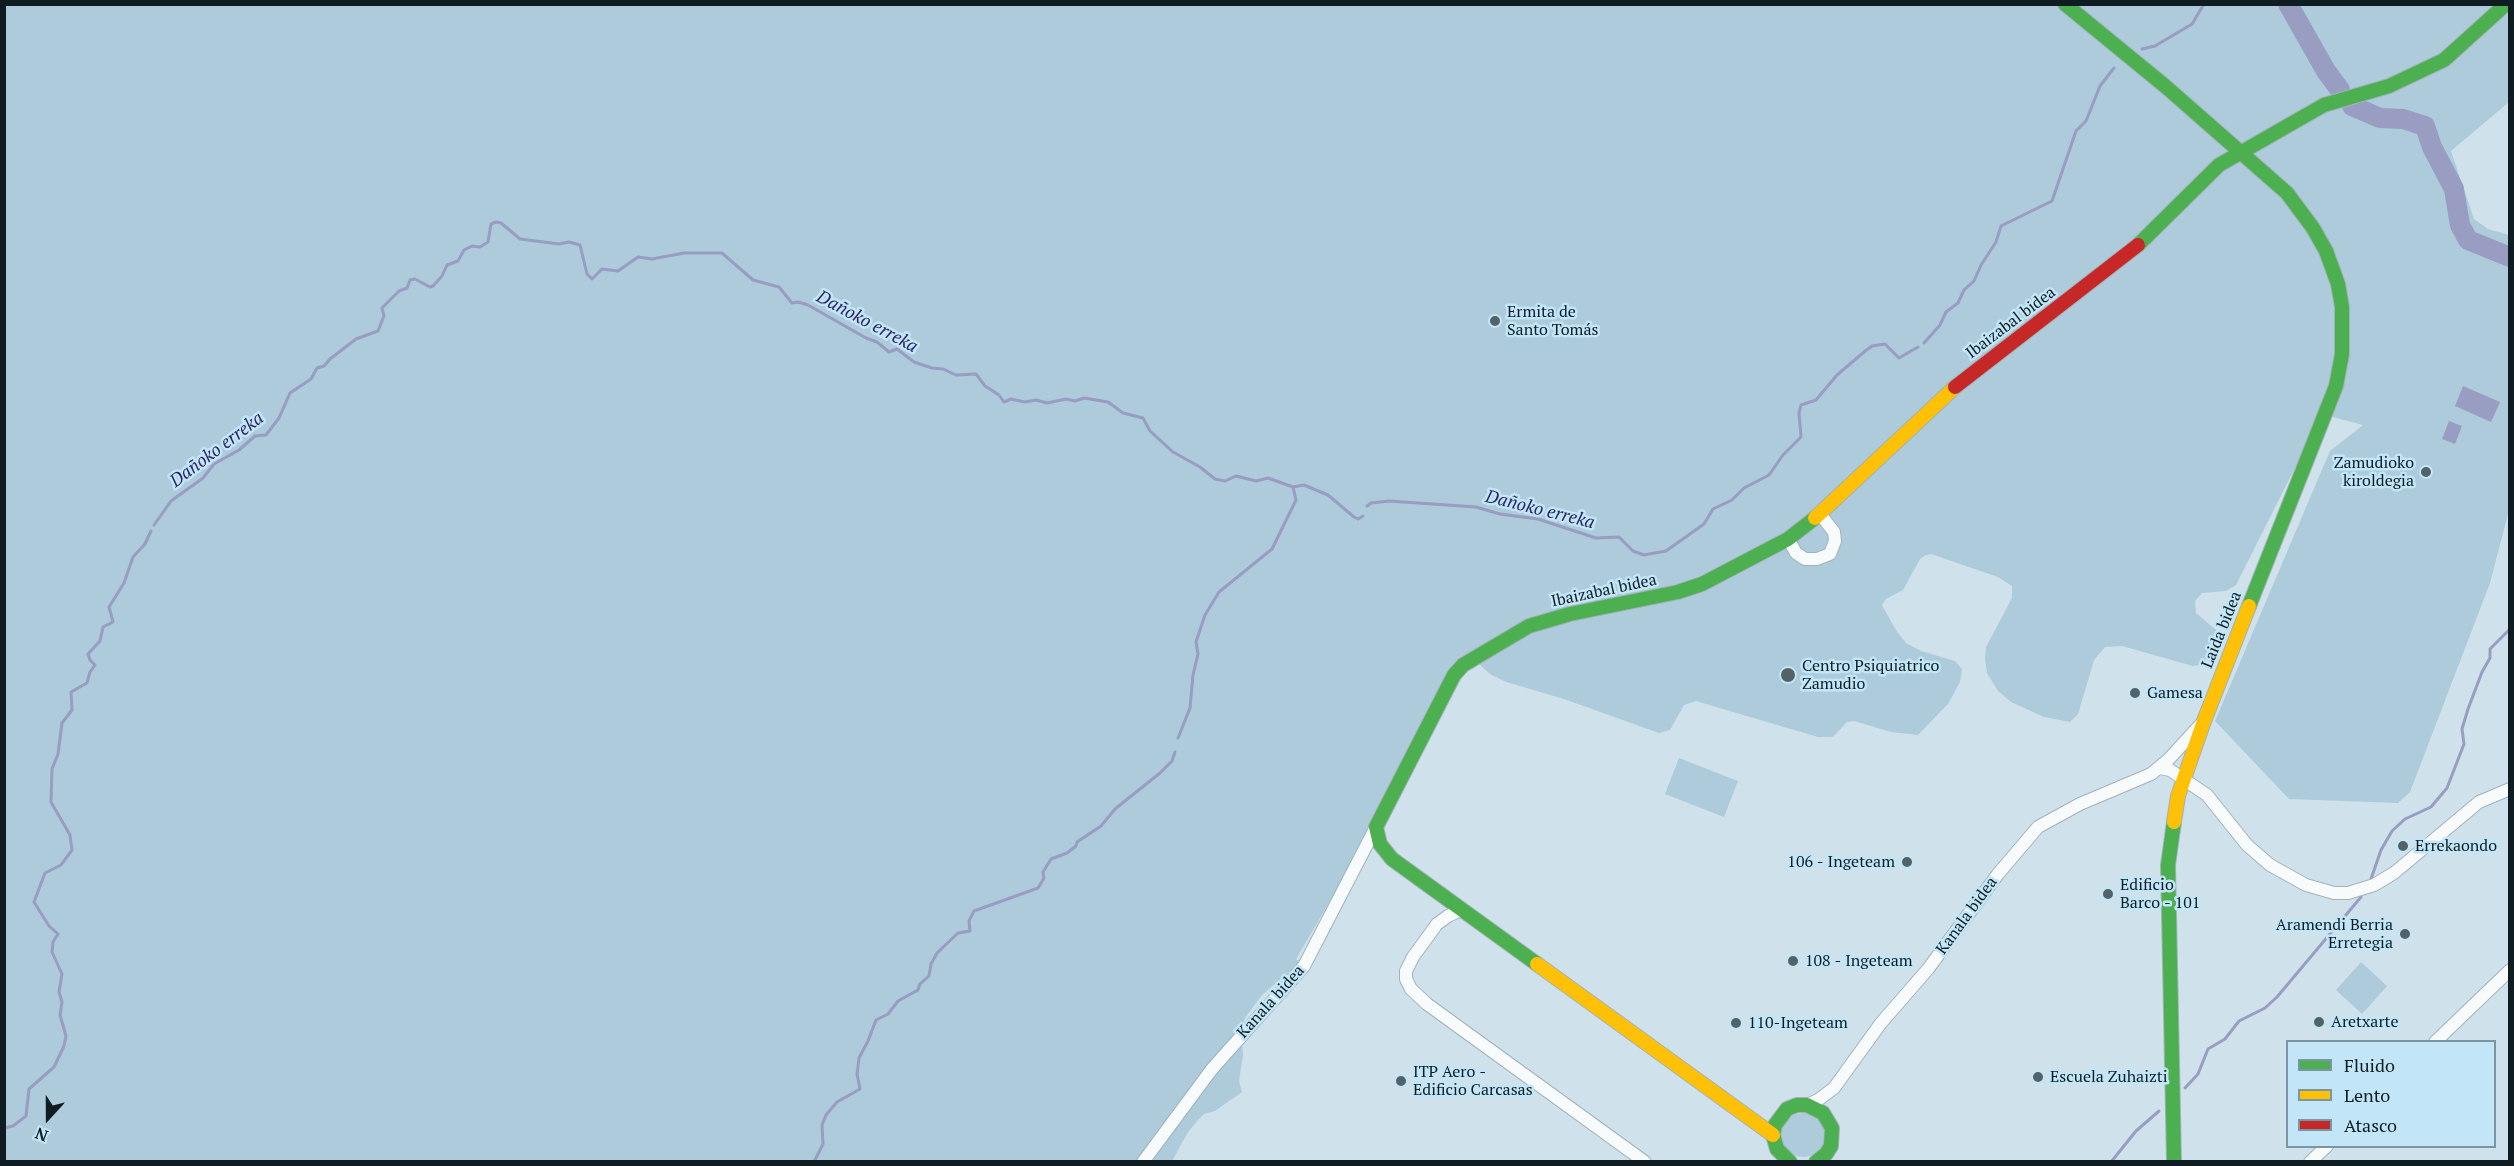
<!DOCTYPE html>
<html>
<head>
<meta charset="utf-8">
<style>
	body { margin:0 }
	#map { position:relative; width:2514px; height:1166px; overflow:hidden; background:#cfe2eb; font-family:"PT Serif",serif }
	canvas { display:block }
	.frame { position:absolute; inset:0; border:6px solid #0f1d23; pointer-events:none }
	.legend { position:absolute; left:2286px; top:1040px; width:210px; height:108px; box-sizing:border-box; background:#c2e6f8; border:2px solid #7a96a3; margin:0; padding:8px 10px; list-style:none; font-size:18px; color:#0f1d23 }
	.legend li { display:flex; align-items:center; gap:12px; height:30px }
	.legend b { width:30px; border:2px solid #7a96a3 }
	.north { position:absolute; left:18px; top:1088px; width:60px; height:60px; -webkit-text-stroke:4px #c2e6f8; paint-order:stroke; rotate:201deg; font-size:16px; font-weight:700; line-height:24px; text-align:center; color:#0f1d23 }
	.north::after { content:''; display:block; margin:auto; width:21px; height:27px; background:#0f1d23; clip-path:polygon(50% 0,100% 100%,50% 72%,0 100%) }
</style>
</head>
<body>
<div id="map">
<canvas width="2514" height="1166"></canvas>
<div class="frame"></div>
<ul class="legend">
<li><b style="height:8px;background:#4caf50"></b>Fluido</li>
<li><b style="height:8px;background:#ffc107"></b>Lento</li>
<li><b style="height:8px;background:#c62828"></b>Atasco</li>
</ul>
<div class="north">N</div>
</div>
<script>
const context = document.querySelector('canvas').getContext('2d');
context.lineJoin = 'round';
function paint(path, color) {
  context.fillStyle = color;
  context.fill(path, 'evenodd');
}
function shape(rows) {
  const path = new Path2D();
  for (const r of rows) {
    if (r.length === 3) {
      path.moveTo(r[0] + r[2], r[1]);
      path.arc(r[0], r[1], r[2], 0, 2 * Math.PI);
      continue;
    }
    path.moveTo(r[0], r[1]);
    for (let i = 2; i < r.length; i += 2) path.lineTo(r[i], r[i + 1]);
  }
  return path;
}
function trace(path, color, width, dash) {
  context.strokeStyle = color;
  context.lineWidth = width;
  context.lineCap = dash ? 'butt' : 'round';
  context.setLineDash(dash || []);
  context.stroke(path);
}
function write(font, color, halo, rows, align = 'center') {
  context.font = font + ' "PT Serif",serif';
  context.lineWidth = 5;
  context.setLineDash([]);
  context.textBaseline = 'middle';
  context.strokeStyle = halo;
  context.fillStyle = color;
  for (const [text, x, y, turn = 0] of rows) {
    context.save();
    context.translate(x, y);
    context.rotate((+turn || 0) * Math.PI / 180);
    context.textAlign = isNaN(turn) ? turn : align;
    if (halo) context.strokeText(text, 0, 0);
    context.fillText(text, 0, 0);
    context.restore();
  }
}
const green = shape([
	[5,5,2509,5,2509,102,2451,151,2474,219,2488,229,2509,235,2509,510,2490,583,2410,792,2398,803,2289,799,2215,721,2330,451,2363,425,2329,416,2317,424,2236,585,2226,591,2202,593,2195,601,2196,613,2216,630,2214,645,2204,664,2193,666,2122,646,2105,647,2094,660,2078,714,2070,722,2044,717,2011,702,1998,691,1987,673,1985,659,1986,647,2012,598,2012,586,1998,577,1931,554,1926,555,1920,559,1903,590,1886,599,1882,605,1897,632,1906,643,1921,651,1955,661,1962,669,1960,682,1948,704,1918,735,1891,732,1854,721,1847,722,1833,737,1818,737,1696,701,1684,705,1670,730,1659,733,1564,699,1506,682,1490,674,1479,664,1474,665,1466,670,1296,959,1301,962,1262,995,1245,1018,1241,1032,1243,1055,1239,1081,1242,1092,1215,1111,1204,1114,1198,1120,1188,1132,1172,1161,5,1162],
	[1679,758,1738,781,1724,817,1665,794],
	[2361,962,2387,986,2362,1014,2336,990],
	[1803,1135,22]
]);
const water = shape([
	[2463,386,2500,402,2491,422,2455,406],
	[2449,421,2462,426,2455,444,2442,439]
]);
const stream = shape([
	[2142,49,2155,46,2192,24,2204,4],
	[1924,343,1940,325,1946,312,1958,303,1964,290,1974,281,1981,265,1996,242,2001,226,2052,201,2076,131,2086,121,2100,86,2114,68],
	[1367,506,1371,503,1389,501,1476,507,1500,514,1538,519,1596,538,1619,537,1633,551,1644,555,1666,551,1704,524,1713,509,1732,500,1744,488,1769,475,1783,455,1801,437,1799,413,1801,405,1816,400,1837,375,1864,352,1872,346,1885,344,1899,358,1918,347],
	[154,525,171,501,203,478,214,464,239,450,255,436,266,435,279,418,290,393,311,379,317,368,324,366,330,359,356,339,378,331,384,316,382,308,399,291,407,288,410,280,415,279,430,287,433,286,442,276,447,265,458,261,464,250,472,246,480,247,488,242,491,224,496,222,501,223,520,239,559,244,569,242,580,245,587,274,592,279,602,269,618,271,638,257,652,259,684,253,722,253,753,280,779,287,792,303,798,302,808,305,866,338,877,342,889,352,897,349,914,362,932,368,943,369,956,375,976,374,985,386,999,395,1004,402,1011,399,1025,402,1036,400,1047,403,1066,399,1075,401,1084,398,1108,402,1123,413,1143,418,1150,431,1173,452,1200,467,1215,479,1225,481,1236,476,1256,481,1268,478,1293,487,1304,485,1328,495,1354,517,1358,519,1363,516],
	[1178,738,1190,708,1193,675,1198,654,1196,642,1205,615,1219,592,1272,549,1296,500,1293,487],
	[2371,879,2381,850,2392,831,2405,819,2431,807,2447,788,2464,744,2462,729,2468,709,2482,672,2490,658,2490,649,2510,629],
	[2185,1088,2198,1074,2208,1049,2225,1039,2239,1021,2265,1008,2277,997,2361,897],
	[4,1128,13,1126,26,1116,29,1089,54,1067,64,1046,66,1036,60,1015,62,1002,59,992,62,974,52,952,53,942,58,934,49,926,34,902,45,873,61,865,72,850,70,835,51,802,52,769,58,754,62,723,72,710,71,692,87,683,90,672,95,665,90,660,88,654,100,641,103,627,113,622,109,607,124,583,133,557,145,544,151,531],
	[814,1162,823,1144,822,1125,826,1115,837,1102,860,1089,857,1074,859,1058,868,1041,876,1020,888,1014,898,1001,918,990,920,984,929,976,931,964,937,953,958,933,970,931,969,921,974,911,1038,888,1044,878,1043,872,1051,859,1067,853,1076,846,1077,842,1101,826,1115,809,1160,773,1172,761,1175,752],
	[2111,1162,2136,1131,2159,1111]
]);
const river = shape([
	[2288,4,2326,71,2340,90],
	[2352,106,2380,118,2403,119,2425,126,2432,147,2454,189,2460,225,2468,240,2510,257]
]);
const street = shape([
	[1788,539,1796,553,1805,559,1817,559,1830,554,1835,541,1834,532,1820,514],
	[2160,768,2170,770,2207,795,2247,845,2270,865,2306,885,2334,893,2348,893,2374,885,2394,873,2479,802,2510,789],
	[1461,910,1448,916,1437,924,1413,957,1406,971,1406,979,1411,989,1427,1004,1645,1162],
	[2435,1042,2510,970],
	[1807,1105,1818,1100,1834,1088,1881,1023,1928,969,1998,874,2038,827,2080,804,2151,774,2168,760,2201,724],
	[1143,1162,1212,1069,1304,966,1376,827],
	[2310,1162,2327,1146]
]);
const fast = shape([
	[2065,4,2165,86,2287,193,2313,228,2326,251,2338,284,2342,307,2342,354,2336,386,2249,606],
	[2138,245,2219,165,2324,105,2389,86,2444,60,2506,4],
	[1537,964,1392,859,1380,844,1376,827,1454,675,1463,665,1529,626,1570,614,1678,592,1702,584,1788,539,1815,518],
	[1790,1162,1777,1149,1773,1135,1775,1125,1787,1109,1797,1105,1807,1105,1823,1113,1832,1128,1831,1146,1826,1154,1816,1162],
	[2174,1162,2168,865,2174,822]
]);
const slow = shape([
	[1815,518,1955,387],
	[2174,822,2178,796,2204,721,2249,606],
	[1537,964,1773,1135]
]);
const jam = shape([
	[1955,387,2138,245]
]);
const markers = [
	[1495,321,6,"#526269"],
	[2426,472,6,"#526269"],
	[1788,675,8,"#526269"],
	[2135,693,6,"#526269"],
	[2403,846,6,"#526269"],
	[1907,862,6,"#526269"],
	[2108,894,6,"#526269"],
	[2405,934,6,"#526269"],
	[1793,961,6,"#526269"],
	[2319,1022,6,"#526269"],
	[1736,1023,6,"#526269"],
	[2038,1077,6,"#526269"],
	[1401,1081,6,"#526269"]
];
const poiNames = [
	["Ermita de",1507,312],
	["Santo Tomás",1507,330],
	["Zamudioko",2414,463,"right"],
	["kiroldegia",2414,481,"right"],
	["Centro Psiquiatrico",1802,666],
	["Zamudio",1802,684],
	["Gamesa",2147,693],
	["Errekaondo",2415,846],
	["106 - Ingeteam",1895,862,"right"],
	["Edificio",2120,885],
	["Barco - 101",2120,903],
	["Aramendi Berria",2393,925,"right"],
	["Erretegia",2393,943,"right"],
	["108 - Ingeteam",1805,961],
	["Aretxarte",2331,1022],
	["110-Ingeteam",1748,1023],
	["ITP Aero -",1413,1072],
	["Edificio Carcasas",1413,1090],
	["Escuela Zuhaizti",2050,1077]
];
const streetNames = [
	["Ibaizabal bidea",2011,323,-37],
	["Ibaizabal bidea",1604,591,-12],
	["Laida bidea",2222,630,-68],
	["Kanala bidea",1967,916,-54],
	["Kanala bidea",1271,1002,-48]
];
const waterNames = [
	["Dañoko erreka",867,322,28],
	["Dañoko erreka",217,450,-37],
	["Dañoko erreka",1540,510,14]
];
paint(green, '#adcbda');
paint(water, '#989dc1');
trace(stream, '#989dc1', 3);
trace(river, '#989dc1', 20);
trace(street, '#a2b2b9', 14);
trace(fast, '#a2b2b9', 16);
trace(slow, '#a2b2b9', 16);
trace(jam, '#a2b2b9', 16);
trace(street, '#f8fbfc', 12);
trace(fast, '#4caf50', 14);
trace(slow, '#ffc107', 14);
trace(jam, '#c62828', 14);
for (const [x, y, r, color] of markers) {
  const dot = new Path2D();
  dot.arc(x, y, r, 0, 2 * Math.PI);
  context.fillStyle = color;
  context.fill(dot);
  trace(dot, '#c2e6f8', 2);
}
write('16px', '#0f1d23', '#c2e6f8', poiNames, 'left');
write('16px', '#0f1d23', '#c2e6f8', streetNames);
write('italic 18px', '#2d2661', '#c2e6f8', waterNames);
</script>
</body>
</html>
